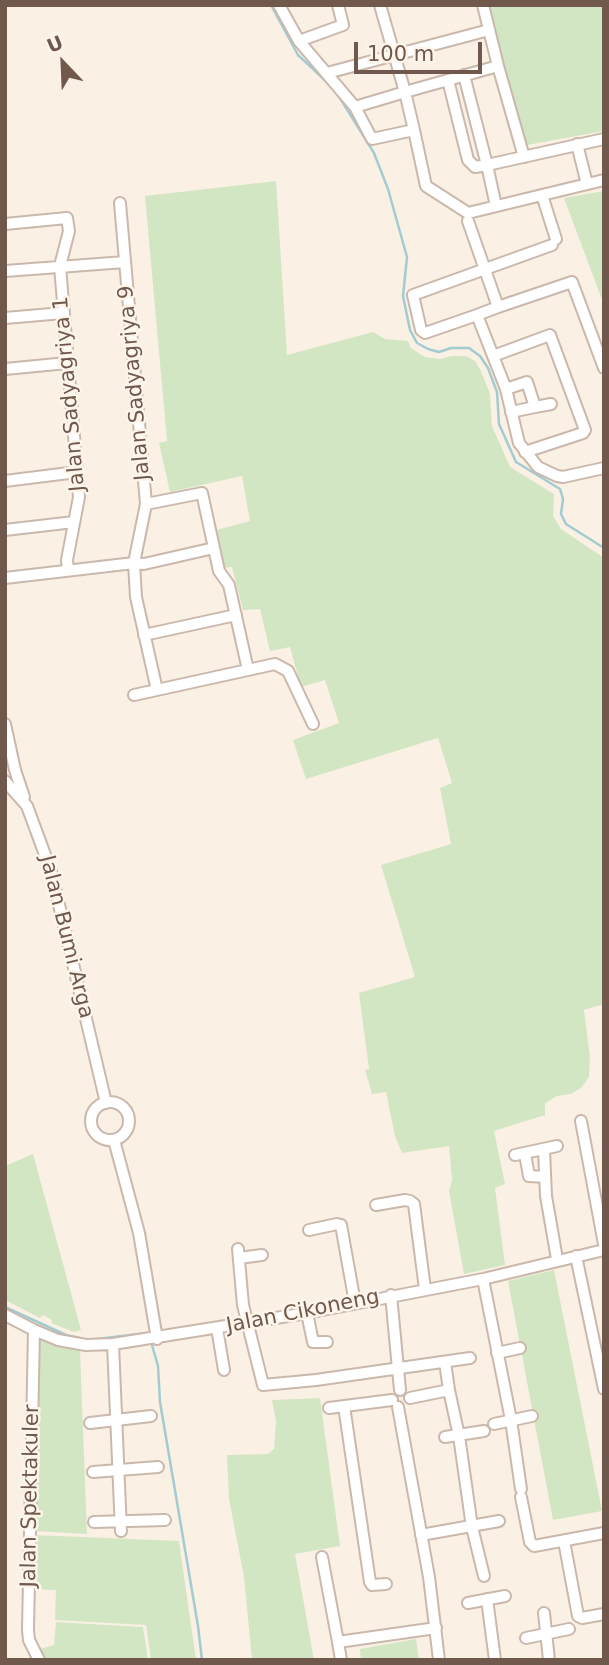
<!DOCTYPE html>
<html>
<head>
<meta charset="utf-8">
<style>
	body { margin:0 }
	#map { position:relative; width:609px; height:1665px; overflow:hidden; background:#faf1e4; font-family:"DejaVu Sans",sans-serif }
	canvas { display:block }
	.frame { position:absolute; inset:0; border:7px solid #70584c; pointer-events:none }
	.north { position:absolute; left:28px; top:28px; width:70px; height:70px; -webkit-text-stroke:5px #fdf5ea; paint-order:stroke; rotate:337deg; font-size:19px; font-weight:700; line-height:28px; text-align:center; color:#70584c }
	.north::after { content:''; display:block; margin:auto; width:24px; height:32px; background:#70584c; clip-path:polygon(50% 0,100% 100%,50% 72%,0 100%) }
	.scale { position:absolute; left:354px; top:42px; width:128px; height:32px; box-sizing:border-box; border:4px solid #70584c; border-top:0; padding-left:9px; font-size:21px; line-height:24px; white-space:nowrap; color:#70584c; -webkit-text-stroke:5px #fdf5ea; paint-order:stroke }
</style>
</head>
<body>
<div id="map">
<canvas width="609" height="1665"></canvas>
<div class="frame"></div>
<div class="north">U</div>
<div class="scale">100 m</div>
</div>
<script>
const context = document.querySelector('canvas').getContext('2d');
context.lineJoin = 'round';
function paint(path, color) {
  context.fillStyle = color;
  context.fill(path, 'evenodd');
}
function shape(rows) {
  const path = new Path2D();
  for (const r of rows) {
    if (r.length === 3) {
      path.moveTo(r[0] + r[2], r[1]);
      path.arc(r[0], r[1], r[2], 0, 2 * Math.PI);
      continue;
    }
    path.moveTo(r[0], r[1]);
    for (let i = 2; i < r.length; i += 2) path.lineTo(r[i], r[i + 1]);
  }
  return path;
}
function trace(path, color, width, dash) {
  context.strokeStyle = color;
  context.lineWidth = width;
  context.lineCap = dash ? 'butt' : 'round';
  context.setLineDash(dash || []);
  context.stroke(path);
}
function write(font, color, halo, rows, align = 'center') {
  context.font = font + ' "DejaVu Sans",sans-serif';
  context.lineWidth = 5;
  context.setLineDash([]);
  context.textBaseline = 'middle';
  context.strokeStyle = halo;
  context.fillStyle = color;
  for (const [text, x, y, turn = 0] of rows) {
    context.save();
    context.translate(x, y);
    context.rotate((+turn || 0) * Math.PI / 180);
    context.textAlign = isNaN(turn) ? turn : align;
    if (halo) context.strokeText(text, 0, 0);
    context.fillText(text, 0, 0);
    context.restore();
  }
}
const green = shape([
	[487,5,604,5,604,131,527,145],
	[276,181,287,355,373,332,385,339,408,341,411,348,425,357,439,359,452,356,466,356,475,361,481,371,490,394,492,426,510,467,554,494,553,516,561,529,604,558,604,1004,584,1010,590,1057,589,1077,582,1087,571,1094,557,1096,545,1103,545,1115,494,1131,505,1184,495,1188,505,1265,464,1274,449,1191,452,1180,449,1146,402,1153,395,1136,386,1092,372,1094,365,1070,369,1069,359,993,415,977,381,865,451,844,440,788,452,783,438,738,306,779,293,740,339,723,325,680,301,687,290,647,270,651,260,609,243,610,232,567,224,568,213,531,250,521,242,476,170,492,159,443,167,441,145,196],
	[604,191,604,305,564,198],
	[33,1154,62,1260,81,1330,74,1332,51,1323,52,1320,43,1315,40,1318,5,1300,5,1166],
	[554,1270,602,1511,553,1520,508,1281],
	[39,1339,80,1350,87,1534,34,1531],
	[320,1398,340,1546,295,1554,314,1660,252,1660,244,1577,229,1499,227,1455,268,1454,274,1449,276,1421,272,1400],
	[33,1535,179,1541,196,1660,151,1660,146,1625,55,1620,56,1590,33,1589],
	[56,1622,143,1627,148,1660,44,1660,40,1649,54,1645],
	[416,1639,419,1660,361,1660,360,1649]
]);
const stream = shape([
	[271,5,298,55,328,83],
	[335,90,374,153,388,189,407,257,403,296,410,330,417,343,428,349,439,352,451,348,469,348,480,356,488,368,497,392,499,424,516,462,560,489,563,499,561,514,566,524,604,548],
	[5,1307,66,1335,89,1340,147,1333,149,1335],
	[152,1345,158,1366,160,1402,198,1626,202,1660]
]);
const minor = shape([
	[279,5,299,41,355,107,372,139,414,130,405,92,355,107],
	[380,5,405,92,498,66,483,5],
	[299,41,343,25,338,5],
	[498,66,524,157],
	[327,73,489,30],
	[448,80,468,160,475,167,487,165,464,75],
	[414,130,426,186,468,213,542,195,556,239],
	[577,144,587,184],
	[542,195,604,180],
	[120,203,146,504,134,563,136,597,157,690],
	[496,206,487,165,604,139],
	[468,221,498,307,477,315,506,389,519,443,538,467,557,476,563,477,604,468],
	[5,224,67,218,69,231,60,266,79,497,67,560,68,570],
	[5,271,125,262],
	[498,307,572,282,604,368],
	[477,315,425,333,421,330,413,295,552,245],
	[5,318,63,313],
	[493,356,550,335,585,430,583,433,525,452],
	[5,369,67,363],
	[506,389,527,382,535,407,511,412],
	[535,407,551,404],
	[5,481,77,472],
	[146,504,202,493,219,571,229,585,248,670],
	[5,530,74,522],
	[5,578,134,563,144,564,214,548],
	[144,635,236,615],
	[134,695,275,664,288,671,313,724],
	[5,724,15,770,24,797],
	[5,781,27,806,51,871,106,1103],
	[110,1121,19],
	[581,1121,604,1244],
	[114,1140,139,1233,157,1339],
	[544,1150,546,1196,557,1259],
	[525,1154,529,1176,545,1177],
	[515,1155,557,1146],
	[376,1205,405,1200,410,1201,414,1204,425,1289],
	[309,1230,337,1224,341,1225,355,1303],
	[238,1249,243,1305,263,1385,316,1380,470,1358],
	[576,1256,604,1389],
	[239,1258,262,1255],
	[483,1279,511,1420,521,1489],
	[391,1295,400,1390],
	[307,1313,313,1342,327,1342],
	[5,1315,34,1330,58,1340,86,1345,113,1344,307,1313,483,1279,604,1250],
	[217,1328,224,1370],
	[34,1330,28,1630,29,1640,39,1660],
	[113,1344,121,1531],
	[497,1353,520,1348],
	[445,1362,449,1390],
	[410,1398,449,1390,459,1436,472,1527,484,1576],
	[344,1406,370,1582,372,1585,386,1584],
	[398,1407,429,1577,439,1660],
	[329,1408,392,1400],
	[90,1423,151,1416],
	[494,1424,532,1416],
	[445,1437,484,1431],
	[93,1472,158,1467],
	[521,1497,530,1542,534,1546,604,1533],
	[94,1522,165,1520],
	[421,1535,499,1521],
	[564,1541,578,1616,582,1618,604,1614],
	[322,1557,338,1642,436,1628],
	[487,1599,495,1660],
	[468,1603,505,1596],
	[544,1613,549,1660],
	[526,1638,569,1629],
	[338,1642,341,1660]
]);
const streetNames = [
	["Jalan Sadyagriya 9",135,383,-95],
	["Jalan Sadyagriya 1",70,394,-95],
	["Jalan Bumi Arga",66,937,76],
	["Jalan Cikoneng",303,1312,-11],
	["Jalan Spektakuler",31,1496,-89]
];
paint(green, '#d3e6c4');
trace(stream, '#a2ccd2', 2.5);
trace(minor, '#cab8ac', 14);
trace(minor, '#fff', 10);
write('21px', '#70584c', '#fdf5ea', streetNames);
</script>
</body>
</html>
